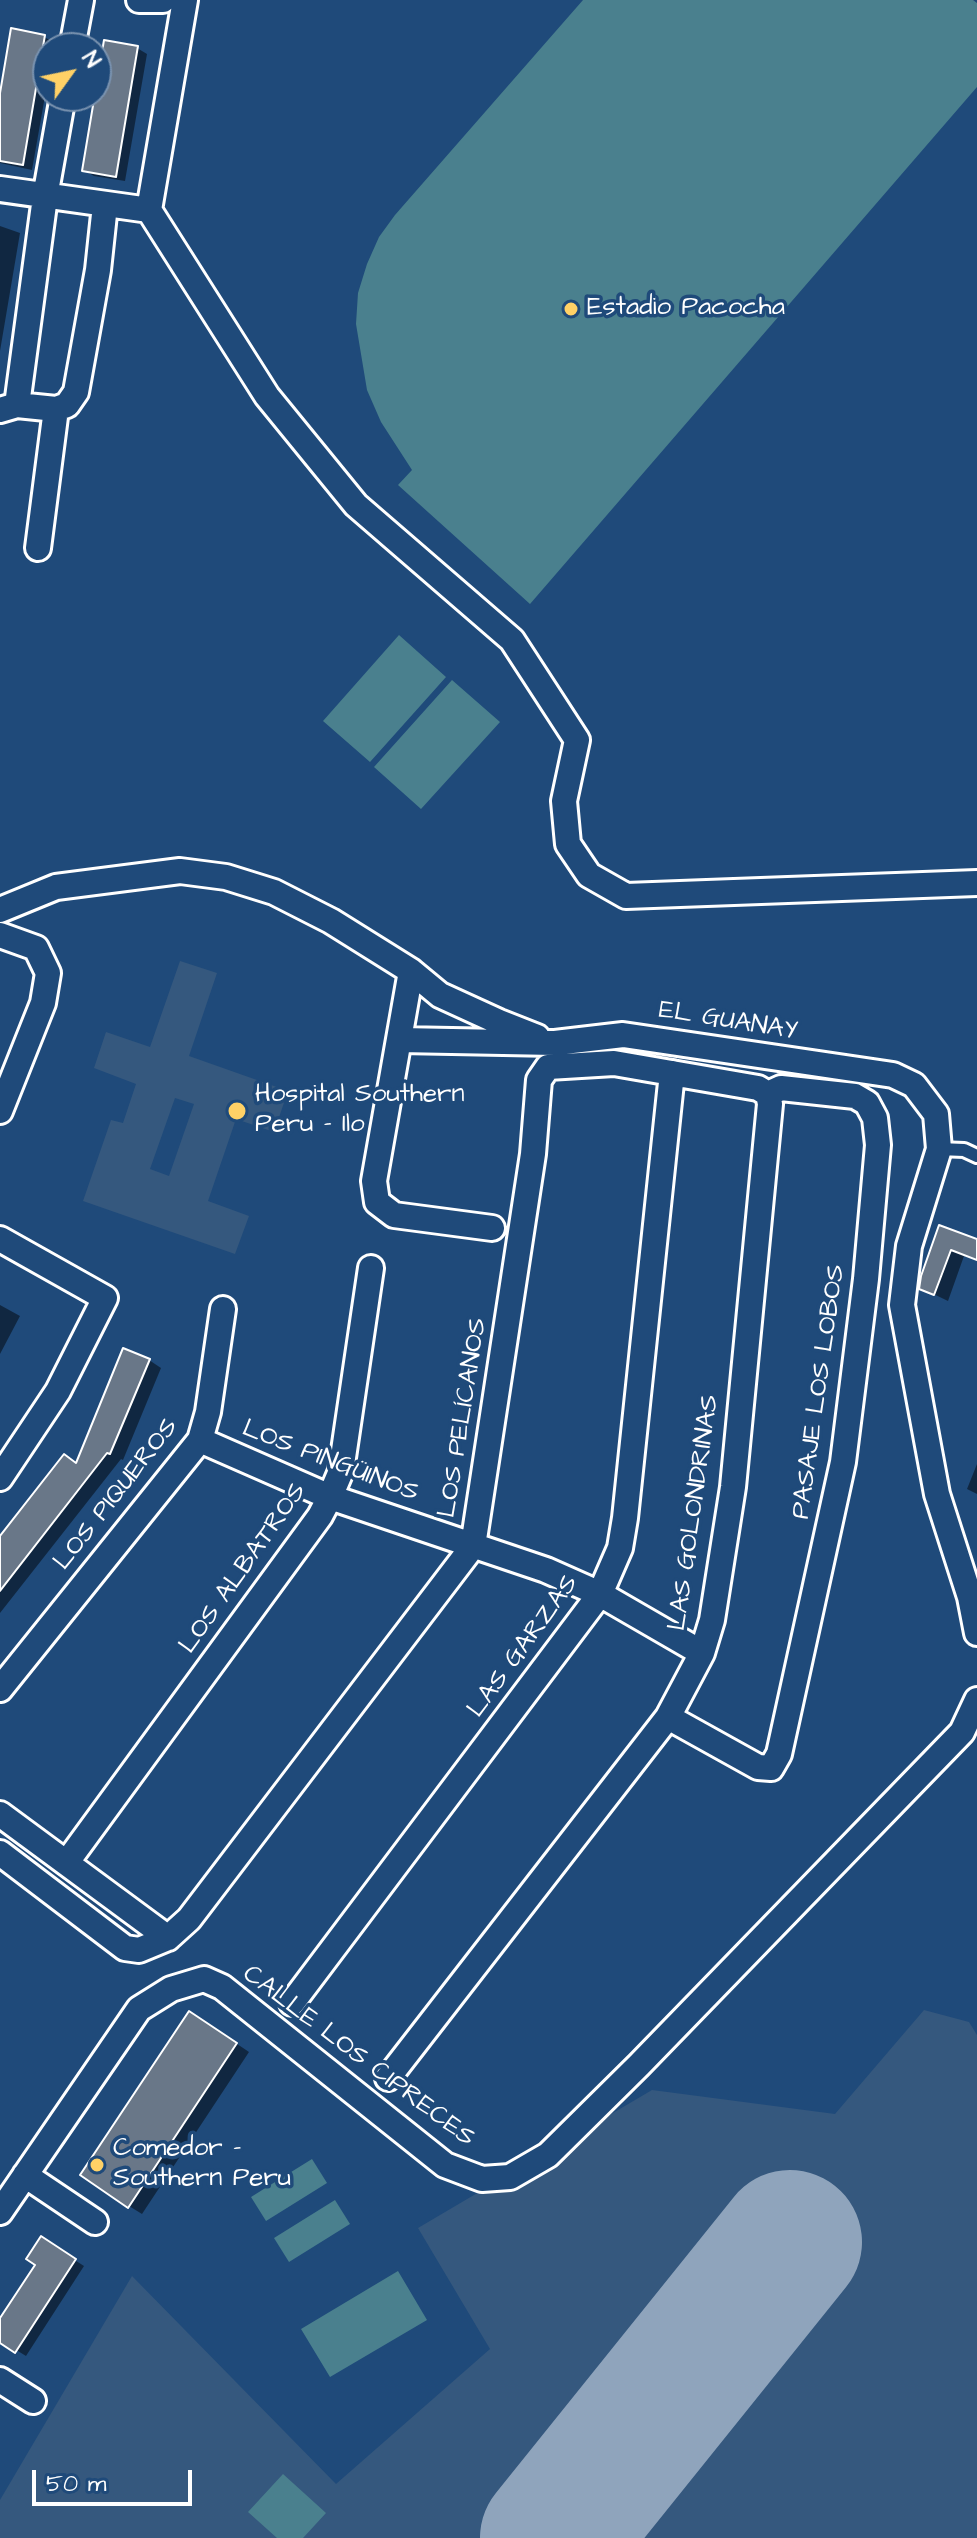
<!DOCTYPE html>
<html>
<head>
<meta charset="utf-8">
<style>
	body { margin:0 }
	#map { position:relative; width:977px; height:2538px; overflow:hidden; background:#1f4a7a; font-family:"Architects Daughter",sans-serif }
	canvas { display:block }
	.north { position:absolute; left:32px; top:32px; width:80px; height:80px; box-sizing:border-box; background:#1f4a7a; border:2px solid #7992af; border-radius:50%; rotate:57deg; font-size:22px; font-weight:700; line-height:32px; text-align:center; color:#fff }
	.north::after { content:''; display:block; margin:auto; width:28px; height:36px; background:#ffd166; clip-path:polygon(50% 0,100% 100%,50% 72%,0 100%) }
	.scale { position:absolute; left:32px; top:2470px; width:160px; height:36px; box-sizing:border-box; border:4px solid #fff; border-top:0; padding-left:10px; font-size:24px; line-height:28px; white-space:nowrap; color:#fff; -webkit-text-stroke:6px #1f4a7a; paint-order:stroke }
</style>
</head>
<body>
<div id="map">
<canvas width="977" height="2538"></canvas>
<div class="north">N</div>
<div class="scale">50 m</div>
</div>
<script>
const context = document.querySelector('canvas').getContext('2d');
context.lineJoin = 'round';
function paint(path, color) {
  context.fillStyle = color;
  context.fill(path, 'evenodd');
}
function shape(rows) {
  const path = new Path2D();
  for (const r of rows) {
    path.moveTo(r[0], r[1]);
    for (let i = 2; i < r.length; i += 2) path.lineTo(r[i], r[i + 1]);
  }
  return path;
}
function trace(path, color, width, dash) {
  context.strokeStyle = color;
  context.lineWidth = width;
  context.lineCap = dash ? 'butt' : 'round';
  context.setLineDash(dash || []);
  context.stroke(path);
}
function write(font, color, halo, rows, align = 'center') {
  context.font = font + ' "Architects Daughter",sans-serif';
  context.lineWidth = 7;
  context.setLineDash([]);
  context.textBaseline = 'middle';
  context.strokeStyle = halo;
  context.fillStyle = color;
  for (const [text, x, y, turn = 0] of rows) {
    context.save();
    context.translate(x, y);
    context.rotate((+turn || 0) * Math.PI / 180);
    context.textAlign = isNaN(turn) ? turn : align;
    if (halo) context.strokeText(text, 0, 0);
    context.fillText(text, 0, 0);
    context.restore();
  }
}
const built = shape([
	[180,961,217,973,189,1056,288,1091,274,1132,236,1119,208,1201,249,1216,235,1254,83,1201,111,1120,123,1123,136,1084,94,1068,106,1032,150,1047],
	[175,1098,194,1104,169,1176,150,1169],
	[924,2010,969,2022,977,2035,977,2538,0,2538,0,2500,132,2276,336,2484,490,2349,418,2228,652,2090,835,2114]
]);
const green = shape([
	[583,0,973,0,977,3,977,87,530,604,398,485,412,470,381,422,367,390,356,324,358,293,367,264,379,237,395,215],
	[399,635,446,677,370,762,323,721],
	[452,680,500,722,421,809,374,767],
	[312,2159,327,2183,266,2221,251,2197],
	[335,2200,350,2224,289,2262,274,2238],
	[398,2271,427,2320,330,2377,301,2329],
	[283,2474,326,2513,303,2538,277,2538,248,2512]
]);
const shadow = shape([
	[44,37,54,42,53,48,48,48,48,79,32,170,0,163,0,104],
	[137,48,147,54,125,181,94,176,84,170],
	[0,226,20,233,0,351],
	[940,1228,977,1241,977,1261,964,1256,948,1301,921,1288],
	[0,1305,20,1316,0,1354],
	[149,1360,161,1368,123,1460,121,1459,0,1613,0,1539,78,1464],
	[977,1464,977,1494,967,1489],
	[203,2021,249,2052,142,2214,129,2206],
	[51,2245,84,2266,26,2356,0,2340,0,2322]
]);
const runway = shape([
	[552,2538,790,2242]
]);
const building = shape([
	[11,28,45,35,23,165,0,161,0,93,11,28],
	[104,40,138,46,116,177,82,171,104,40],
	[939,1225,977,1239,977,1260,951,1250,934,1295,919,1289,921,1276,939,1225],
	[123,1348,150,1359,110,1454,107,1453,0,1591,0,1536,64,1454,76,1463,123,1348],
	[189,2011,237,2043,128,2208,80,2175,189,2011],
	[41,2236,76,2259,15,2353,0,2343,0,2318,35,2265,26,2259,41,2236]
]);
const service = shape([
	[939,1149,964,1150,977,1156]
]);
const minor = shape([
	[139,0,163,0],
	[72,48,81,0],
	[0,189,149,210],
	[149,210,267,396,356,505,512,640,577,740,564,801,568,844,589,875,626,896,977,883],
	[149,210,185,0],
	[17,405,45,197,63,96],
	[0,410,17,405,56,409,67,405,76,392,98,270,105,205],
	[38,548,56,409],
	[0,910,56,887,180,871,226,877,274,892,331,921,411,971,440,995,499,1022,537,1037],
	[0,935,36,948,48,973,43,1003,0,1111],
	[411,971,374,1181,377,1202,394,1215,492,1228],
	[400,1040,555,1043,623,1035,893,1075,914,1085,936,1114,939,1149,909,1246,902,1305,937,1494,970,1597,977,1633],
	[0,1239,105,1298,58,1391,0,1478],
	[200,1440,330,1497,546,1570,600,1594,702,1653],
	[0,1689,200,1440,208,1412,223,1309],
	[668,1717,758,1767,771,1768,779,1754,843,1462,866,1279,878,1145,875,1118,867,1103,855,1096,781,1088,768,1094],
	[0,1814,168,1938],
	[0,1853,125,1948,139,1950,168,1938,189,1919,473,1546,533,1154,539,1080,548,1067,614,1063,758,1088,768,1094],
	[67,1862,320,1516,330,1497,341,1471,371,1268],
	[292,2003,600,1594,620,1548,625,1518,672,1073],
	[388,2078,668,1717,702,1653,712,1620,733,1487,770,1104,768,1094],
	[25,2175,95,2222],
	[0,2212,139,2009,171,1989,204,1979,222,1987,445,2165,482,2179,510,2177,548,2155,639,2065,962,1732,977,1700],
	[0,2380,33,2401]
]);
const markers = [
	[571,309,8,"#ffd166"],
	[237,1111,10,"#ffd166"],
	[97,2165,8,"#ffd166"]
];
const poiNames = [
	["Estadio Pacocha",587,309],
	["Hospital Southern",255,1096],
	["Peru - Ilo",255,1126],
	["Comedor -",113,2150],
	["Southern Peru",113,2180]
];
const streetNames = [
	["EL GUANAY",728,1022,9],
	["PASAJE LOS LOBOS",820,1392,-82],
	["LOS PELÍCANOS",464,1418,-81],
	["LOS PINGÜINOS",330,1462,21],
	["LOS PIQUEROS",117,1495,-52],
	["LAS GOLONDRINAS",695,1513,-82],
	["LOS ALBATROS",244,1569,-55],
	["LAS GARZAS",524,1647,-54],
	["CALLE LOS CIPRECES",358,2057,37]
];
paint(built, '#35587e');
paint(green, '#4a808e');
paint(shadow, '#0007');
trace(runway, '#8fa4bc', 144);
paint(building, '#697788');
trace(building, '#fff', 2);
trace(service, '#fff', 18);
trace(minor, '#fff', 30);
trace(service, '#1f4a7a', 12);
trace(minor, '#1f4a7a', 24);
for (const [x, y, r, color] of markers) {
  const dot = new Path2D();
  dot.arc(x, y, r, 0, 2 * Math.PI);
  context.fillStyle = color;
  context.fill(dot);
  trace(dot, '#1f4a7a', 3);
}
write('26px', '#fff', '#1f4a7a', poiNames, 'left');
write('26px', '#fff', '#1f4a7a', streetNames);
</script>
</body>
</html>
